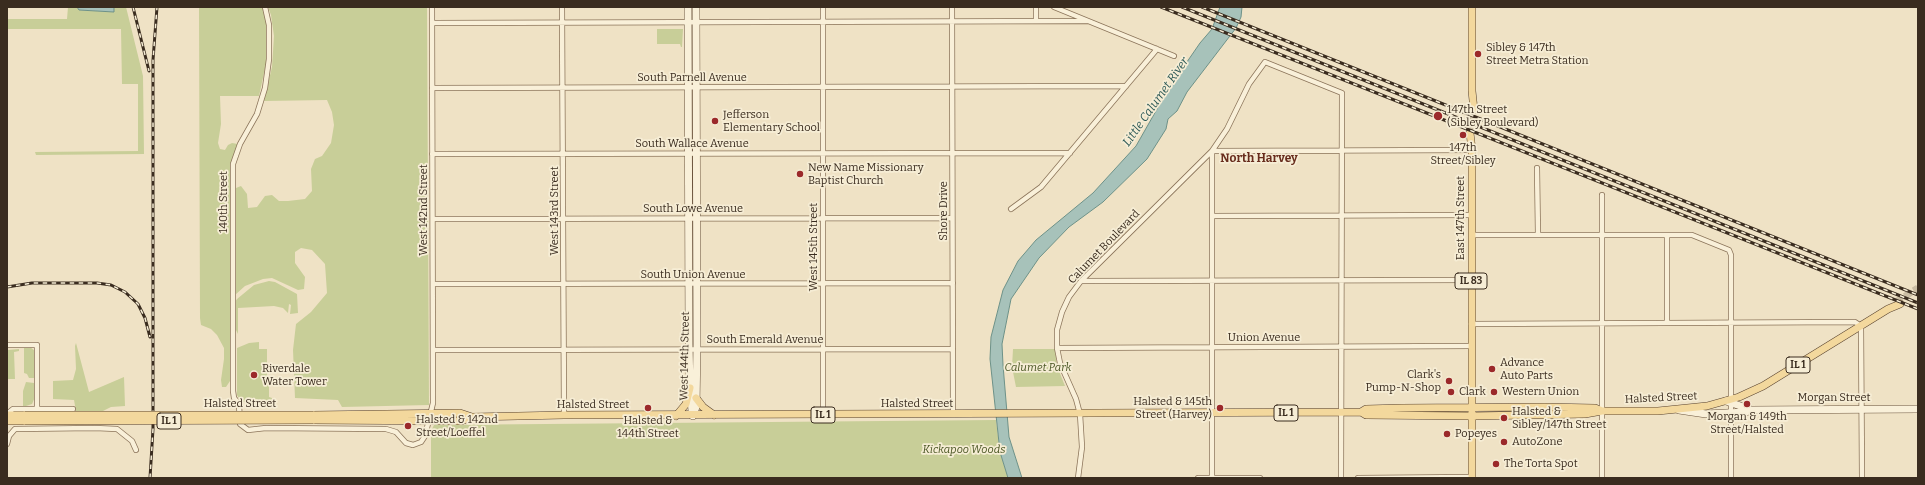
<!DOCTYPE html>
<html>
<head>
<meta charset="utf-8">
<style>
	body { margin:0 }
	#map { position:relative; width:1925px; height:485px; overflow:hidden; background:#efe2c5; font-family:Bitter,serif }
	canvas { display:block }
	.frame { position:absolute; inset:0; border:8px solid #3a2c1f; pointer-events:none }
</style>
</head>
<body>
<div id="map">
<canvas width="1925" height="485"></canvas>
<div class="frame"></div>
</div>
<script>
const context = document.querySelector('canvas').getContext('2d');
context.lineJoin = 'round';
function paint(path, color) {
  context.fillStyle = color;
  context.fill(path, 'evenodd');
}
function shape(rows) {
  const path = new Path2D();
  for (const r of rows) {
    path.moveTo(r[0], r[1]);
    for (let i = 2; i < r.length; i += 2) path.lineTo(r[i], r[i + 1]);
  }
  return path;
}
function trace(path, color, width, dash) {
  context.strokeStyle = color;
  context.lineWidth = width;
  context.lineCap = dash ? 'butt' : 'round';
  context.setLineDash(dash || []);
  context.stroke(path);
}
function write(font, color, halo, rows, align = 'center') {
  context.font = font + ' Bitter,serif';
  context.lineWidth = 3.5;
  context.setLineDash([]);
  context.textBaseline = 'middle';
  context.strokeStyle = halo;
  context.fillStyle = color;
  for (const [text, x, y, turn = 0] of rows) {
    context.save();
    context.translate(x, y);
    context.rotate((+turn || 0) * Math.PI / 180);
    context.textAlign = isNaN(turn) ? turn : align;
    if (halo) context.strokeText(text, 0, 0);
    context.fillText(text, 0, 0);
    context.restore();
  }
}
const green = shape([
	[68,7,77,7,79,10,114,12,114,7,126,7,143,76,144,154,36,155,35,152,138,151,138,84,122,84,121,29,7,29,7,19,67,19],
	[199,7,263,7,268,28,266,64,259,96,220,96,221,124,218,143,220,149,225,150,228,145,232,143,238,144,230,166,232,364,230,381,226,387,222,387,221,380,224,359,224,348,217,335,211,329,201,325,200,318],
	[268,7,427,7,429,405,342,407,338,400,295,398,293,350,296,324,311,312,327,293,325,264,312,250,301,248,295,252,295,263,305,277,304,289,298,290,272,278,263,279,245,286,235,295,236,188,241,186,247,194,248,208,257,207,265,196,272,195,279,201,288,201,305,199,312,191,311,169,315,159,322,156,331,143,334,125,332,112,327,100,264,101,272,67,274,36,271,15],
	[657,29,683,29,682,47,681,47,680,44,657,44],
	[269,281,275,282,297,294,298,313,290,314,291,305,289,304,288,313,283,308,274,306,238,308,238,334,236,330,235,302,237,299,254,285],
	[259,342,259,349,267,349,267,376,272,376,272,380,269,380,269,397,272,398,272,399,269,402,241,402,237,395,237,348,249,343],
	[76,343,89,392,124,377,125,406,111,407,103,411,76,411,74,400,53,399,53,381,73,380,76,369,75,346],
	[24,347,30,347,35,351,36,369,34,378,29,378,27,374,24,373],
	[19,349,19,351,14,352,15,379,7,379,8,350],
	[1013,349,1055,349,1057,366,1065,386,1016,387,1012,367],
	[26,382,34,383,35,397,32,404,23,407,23,391],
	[996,420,1000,452,1008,478,431,478,431,431,434,425]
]);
const water = shape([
	[77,7,114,7,114,12,79,10,77,7],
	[1220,7,1242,7,1241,17,1236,28,1187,92,1177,111,1168,119,1166,129,1147,159,1103,202,1069,227,1039,258,1011,299,1002,344,1003,365,1009,437,1022,478,1008,478,1000,452,990,359,991,337,1003,290,1018,261,1036,240,1093,193,1136,146,1169,88,1200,43,1212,29,1220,7]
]);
const primaryTunnel = shape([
	[1470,133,1470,109],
	[1896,302,1918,288]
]);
const street = shape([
	[265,7,269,25,269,59,265,88,257,114,240,144,233,164,233,391,234,398,239,404,240,424,248,430,266,428,386,429,396,432,406,443,413,445,421,442,425,436,433,403,432,7],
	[562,7,564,415],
	[952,7,953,414],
	[1054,7,1174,56],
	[1036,21,1036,7],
	[432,23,1088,21],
	[432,88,1126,86],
	[432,154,1070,153],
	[1537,168,1538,235],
	[1602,195,1602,478],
	[1011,209,1041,187,1157,49],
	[1212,216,1472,215],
	[433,219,952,218],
	[1472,235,1692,235,1729,250,1731,255,1731,478],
	[1667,235,1667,323],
	[1081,281,1471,280],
	[433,284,953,283],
	[1471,324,1855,322,1861,326,1862,478],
	[7,345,37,345,37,409],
	[1057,348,1471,346],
	[433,350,953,349],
	[7,414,13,409,73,409],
	[823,415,823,7],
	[7,444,9,436,15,429,95,428,117,429,132,441,136,450],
	[1078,478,1082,447,1080,414,1076,399,1060,363,1057,348,1057,330,1062,312,1069,297,1081,281,1212,151,1227,129,1249,84,1265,62,1342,93,1341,478],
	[1198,478,1260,478],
	[1212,478,1212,151,1472,150],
	[1358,478,1472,477]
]);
const secondary = shape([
	[688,7,689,344,690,388,692,411],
	[1726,401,1749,409],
	[1679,410,1706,414,1746,412,1751,410,1918,409],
	[693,416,696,407,697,344,696,7]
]);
const primary = shape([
	[1472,7,1472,91,1474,110],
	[1470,133,1472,150,1472,478],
	[696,398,703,407,714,415],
	[1361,412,1366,409,1401,408,1545,407,1595,408,1602,411,1658,411,1707,406,1739,397,1763,386,1888,309,1900,304],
	[7,415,25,415],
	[313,415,460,413,472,417],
	[676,416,686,404,690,388],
	[313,420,461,421,472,417,564,415,1361,412,1366,415,1472,416,1585,414,1602,411],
	[7,421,25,421]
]);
const rail = shape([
	[133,7,149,71],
	[1161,7,1918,309],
	[1182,7,1918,303],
	[1202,7,1918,295],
	[7,287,32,283,97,283,111,285,125,292,138,304,145,318,150,337],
	[150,478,153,429,153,60,157,7]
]);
const primaryBridge = shape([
	[25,415,313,415],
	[25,421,313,420]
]);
const markers = [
	[1478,54,4,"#9b292a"],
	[1438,116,5,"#9b292a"],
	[715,121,4,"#9b292a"],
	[1463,135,4,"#9b292a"],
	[800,174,4,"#9b292a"],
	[1492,369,4,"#9b292a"],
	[254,375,4,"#9b292a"],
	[1449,381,4,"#9b292a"],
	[1451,392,4,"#9b292a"],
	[1494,392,4,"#9b292a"],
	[1747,404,4,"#9b292a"],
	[648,408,4,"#9b292a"],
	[1220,408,4,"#9b292a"],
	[1504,418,4,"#9b292a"],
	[408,426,4,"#9b292a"],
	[1447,434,4,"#9b292a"],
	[1504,442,4,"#9b292a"],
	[1496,464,4,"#9b292a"]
];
const shields = [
	[1471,281,32],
	[1798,365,24],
	[1286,413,24],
	[823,415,24],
	[169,421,24]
];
const shieldNames = [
	["IL 83",1471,281],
	["IL 1",1798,365],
	["IL 1",1286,413],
	["IL 1",823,415],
	["IL 1",169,421]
];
const poiNames = [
	["Sibley & 147th",1486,48],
	["Street Metra Station",1486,61],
	["147th Street",1447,110],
	["(Sibley Boulevard)",1447,123],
	["Jefferson",723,115],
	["Elementary School",723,128],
	["147th",1463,148,"center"],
	["Street/Sibley",1463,161,"center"],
	["New Name Missionary",808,168],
	["Baptist Church",808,181],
	["Advance",1500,363],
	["Auto Parts",1500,376],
	["Riverdale",262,369],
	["Water Tower",262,382],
	["Clark's",1441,375,"right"],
	["Pump-N-Shop",1441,388,"right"],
	["Clark",1459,392],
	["Western Union",1502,392],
	["Halsted & 145th",1212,402,"right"],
	["Street (Harvey)",1212,415,"right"],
	["Halsted &",1512,412],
	["Sibley/147th Street",1512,425],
	["Morgan & 149th",1747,417,"center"],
	["Street/Halsted",1747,430,"center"],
	["Halsted & 142nd",416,420],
	["Street/Loeffel",416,433],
	["Halsted &",648,421,"center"],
	["144th Street",648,434,"center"],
	["Popeyes",1455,434],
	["AutoZone",1512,442],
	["The Torta Spot",1504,464]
];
const streetNames = [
	["South Parnell Avenue",692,78],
	["South Wallace Avenue",692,144],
	["140th Street",224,202,-90],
	["South Lowe Avenue",693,209],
	["West 142nd Street",424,210,-90],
	["West 143rd Street",555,211,-90],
	["Shore Drive",944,211,-90],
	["East 147th Street",1461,218,-90],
	["West 145th Street",814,247,-90],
	["Calumet Boulevard",1104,247,-46],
	["South Union Avenue",693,275],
	["Union Avenue",1264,338],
	["South Emerald Avenue",765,340],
	["West 144th Street",685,356,-89],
	["Halsted Street",1661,398,-3],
	["Morgan Street",1834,398],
	["Halsted Street",240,404],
	["Halsted Street",917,404],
	["Halsted Street",593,405]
];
const parkNames = [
	["Calumet Park",1038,368],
	["Kickapoo Woods",964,450]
];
const waterNames = [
	["Little Calumet River",1156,102,-55]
];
const neighbourhoodNames = [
	["North Harvey",1259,159]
];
paint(green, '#c8ce98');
paint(water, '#a7c2ba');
trace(water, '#6d9188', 1);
trace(primaryTunnel, '#cbbea4', 7, [7, 3.5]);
trace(street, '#8b745a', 6);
trace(secondary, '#6c553e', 8);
trace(primary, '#58422f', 8);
trace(street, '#f9f0d9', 4.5);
trace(secondary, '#f9f0d9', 7);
trace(primary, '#f3d89d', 7);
trace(rail, '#3a2c1f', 3);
trace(rail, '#f6edd5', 1.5, [4.5]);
trace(primaryBridge, '#58422f', 8, []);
trace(primaryBridge, '#f3d89d', 7);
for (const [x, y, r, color] of markers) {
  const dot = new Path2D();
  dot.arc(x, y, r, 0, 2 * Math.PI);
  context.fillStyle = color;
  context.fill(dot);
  trace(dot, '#f6edd5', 1.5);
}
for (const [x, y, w] of shields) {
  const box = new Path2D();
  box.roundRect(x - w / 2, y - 8, w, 16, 3);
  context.fillStyle = '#f6edd5';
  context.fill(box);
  trace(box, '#3a2c1f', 1);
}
write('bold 10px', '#3a2c1f', null, shieldNames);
write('11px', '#3a2c1f', '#f6edd5', poiNames, 'left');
write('11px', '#3a2c1f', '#f6edd5', streetNames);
write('italic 11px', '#4b5725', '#f6edd5', parkNames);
write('italic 12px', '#2e5a57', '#f6edd5', waterNames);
write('bold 12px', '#682d1d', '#f6edd5', neighbourhoodNames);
</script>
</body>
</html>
